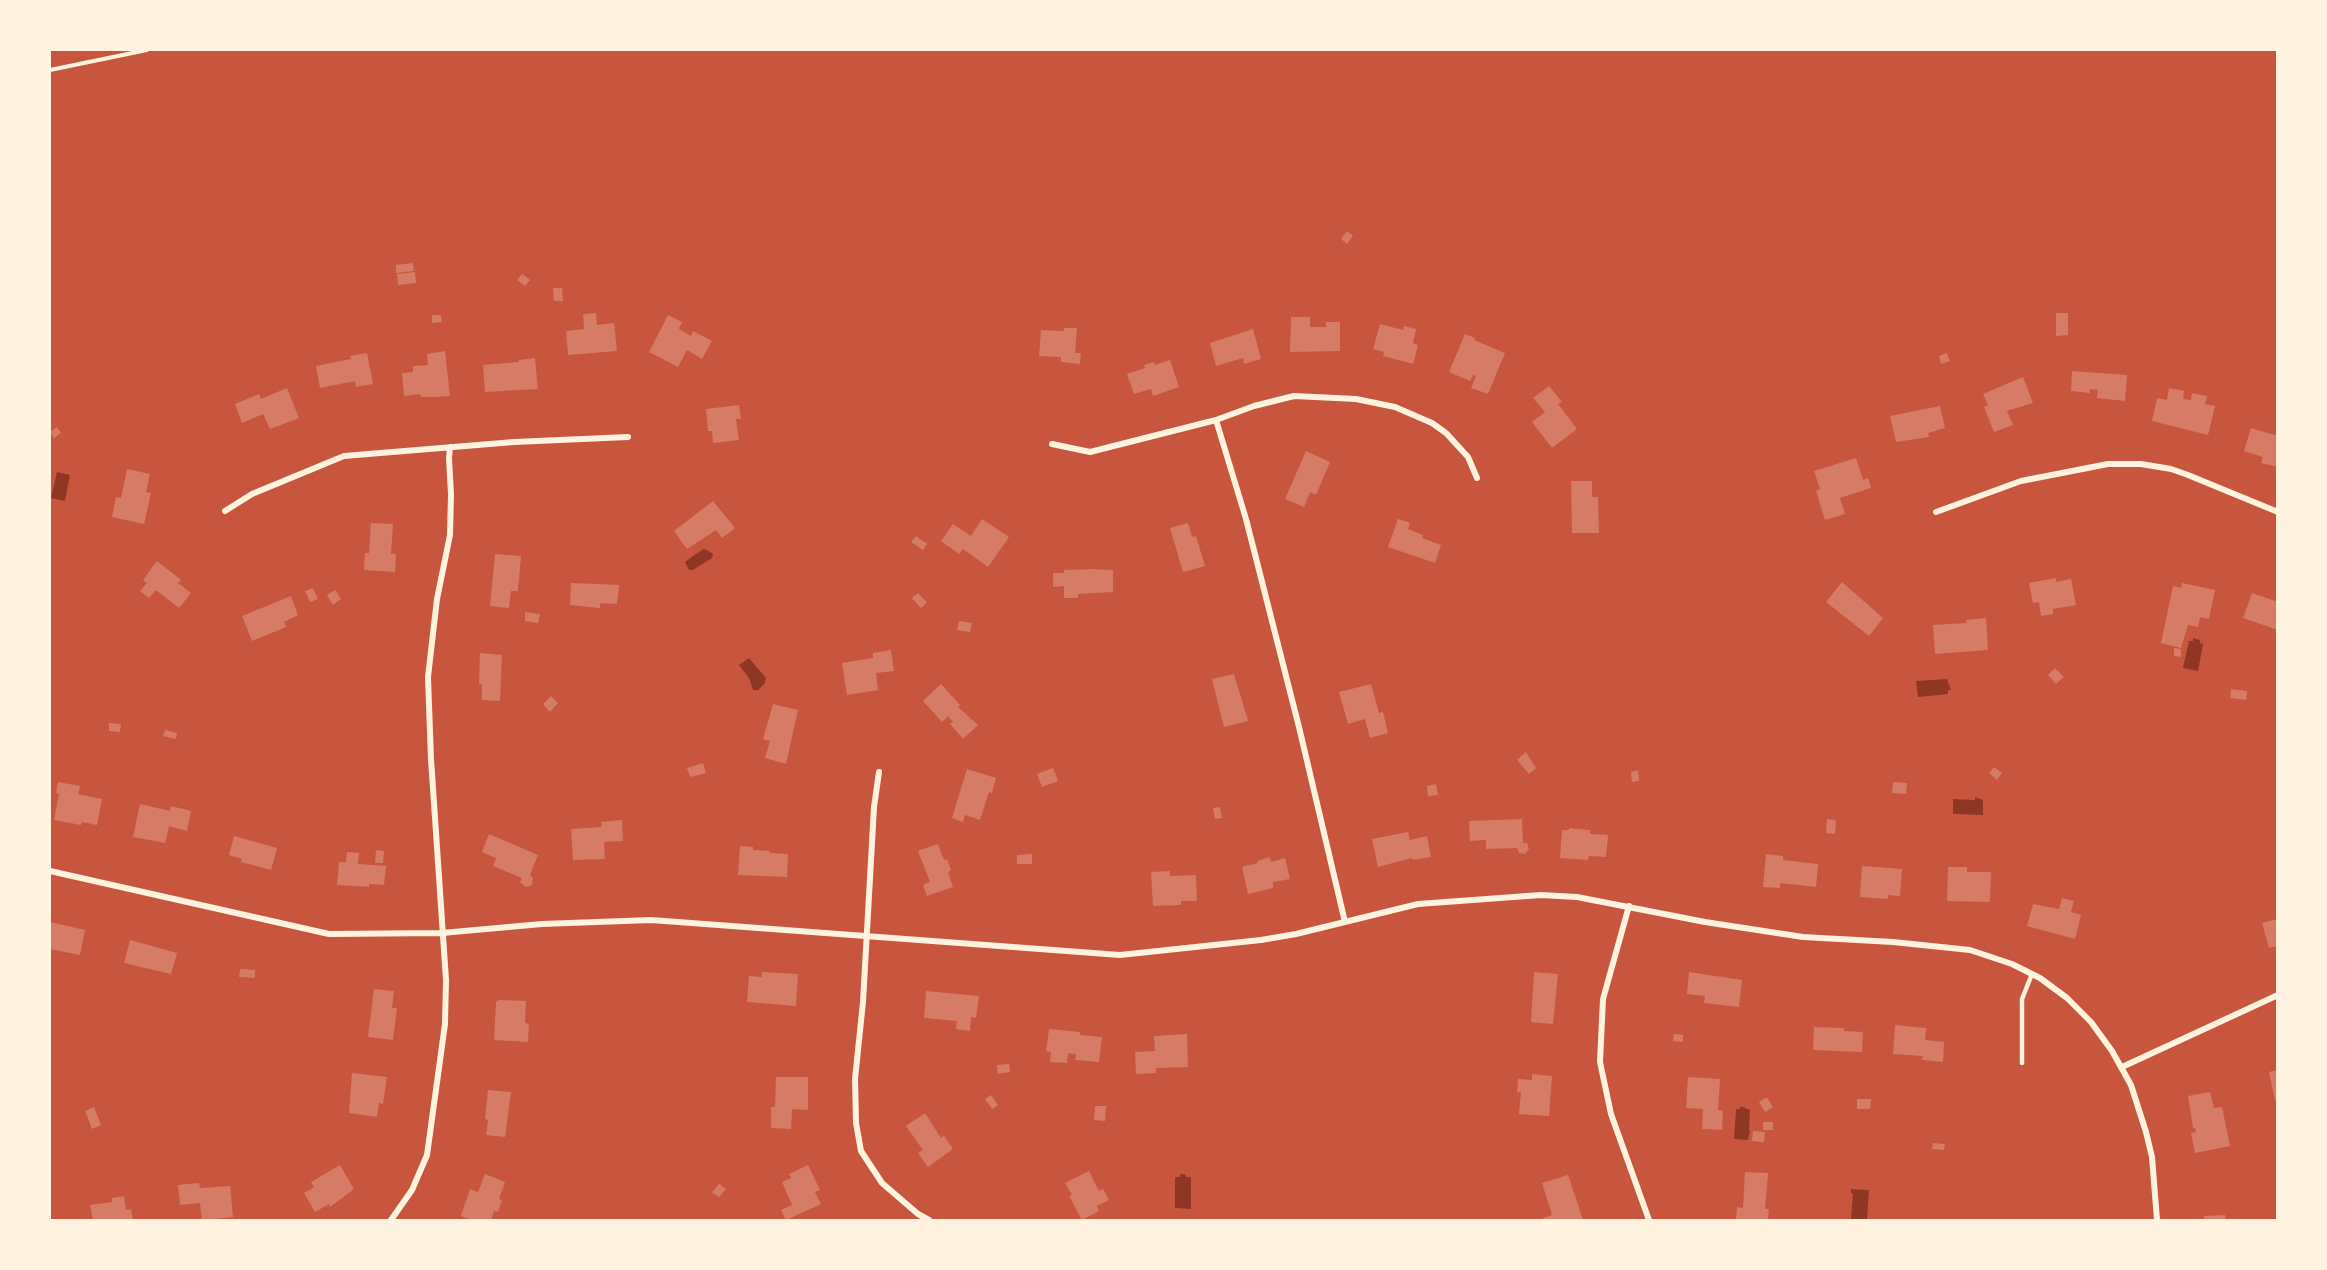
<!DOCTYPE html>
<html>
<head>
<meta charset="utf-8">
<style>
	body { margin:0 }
	#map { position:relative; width:2327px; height:1270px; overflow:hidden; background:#c8553d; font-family:"DM Sans",sans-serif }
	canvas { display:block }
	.frame { position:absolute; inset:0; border:51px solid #fff3e0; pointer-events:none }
</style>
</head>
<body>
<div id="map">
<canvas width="2327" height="1270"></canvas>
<div class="frame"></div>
</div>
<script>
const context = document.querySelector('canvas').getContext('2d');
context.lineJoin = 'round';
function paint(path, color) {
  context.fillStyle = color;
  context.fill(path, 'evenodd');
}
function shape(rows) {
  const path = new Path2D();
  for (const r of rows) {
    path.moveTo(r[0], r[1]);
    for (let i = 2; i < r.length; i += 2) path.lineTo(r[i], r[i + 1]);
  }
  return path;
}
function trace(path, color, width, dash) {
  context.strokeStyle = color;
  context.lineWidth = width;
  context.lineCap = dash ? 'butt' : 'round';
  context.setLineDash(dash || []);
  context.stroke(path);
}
const water = shape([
	[57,472,70,475,65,501,51,498],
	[703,549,707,550,713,554,712,558,693,570,689,570,685,562],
	[2193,638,2200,640,2200,643,2203,644,2198,671,2183,668,2189,641,2193,641],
	[749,658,766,678,765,683,758,690,753,690,749,678,739,665],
	[1947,679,1951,690,1948,690,1948,694,1918,697,1916,681],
	[1975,797,1983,800,1983,815,1953,814,1953,799,1975,800],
	[1740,1106,1750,1110,1749,1130,1750,1130,1748,1140,1734,1139,1736,1109,1740,1109],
	[1180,1174,1185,1174,1186,1177,1191,1177,1191,1209,1175,1208,1175,1177,1180,1177],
	[1851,1189,1869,1190,1867,1220,1851,1219,1853,1194,1851,1193]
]);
const building = shape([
	[1347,231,1353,236,1347,244,1341,239],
	[413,263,414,271,396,273,396,265],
	[415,272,416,283,398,285,397,274],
	[522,274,530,280,525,286,517,280],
	[553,288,562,288,563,301,554,301],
	[596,313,597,325,614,323,617,351,568,355,566,331,584,329,583,314],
	[2056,313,2068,313,2068,335,2056,336],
	[432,315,441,315,442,322,432,323],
	[668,315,682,322,679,329,691,336,693,331,712,341,702,359,687,350,678,367,649,352],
	[1291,317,1310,317,1310,327,1326,327,1326,322,1340,322,1340,351,1290,352],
	[1380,324,1403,330,1404,326,1416,329,1413,343,1418,345,1413,364,1383,356,1384,352,1373,349],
	[1064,328,1077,328,1075,353,1081,353,1080,364,1061,362,1061,357,1039,356,1041,330,1064,331],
	[1253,329,1261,359,1244,364,1243,358,1216,366,1210,343],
	[1465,334,1475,338,1474,340,1505,353,1488,394,1471,388,1476,376,1473,375,1470,381,1449,372],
	[445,351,450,396,434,397,421,397,420,394,404,396,402,373,413,372,413,366,428,365,427,354],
	[367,353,373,384,356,387,355,381,320,388,316,366,351,359,350,356],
	[1947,353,1950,361,1941,364,1939,356],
	[535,358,538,389,485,392,483,365,519,362,519,360],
	[1170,360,1179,387,1153,396,1151,389,1134,394,1127,374,1145,368,1144,365,1154,362,1155,365],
	[2072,371,2127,375,2125,401,2097,398,2098,390,2090,389,2090,393,2071,391],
	[2023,377,2033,403,2007,411,2013,425,1994,432,1984,407,1988,405,1983,394],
	[1549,386,1562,402,1558,404,1577,429,1552,448,1532,422,1545,412,1533,398],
	[287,388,299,418,270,429,263,414,242,423,235,404,259,394,261,399],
	[2169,388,2184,391,2183,399,2191,400,2192,393,2207,396,2205,404,2215,406,2208,435,2152,421,2157,398,2167,400],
	[739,405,741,419,736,419,739,440,713,443,712,431,708,431,706,409],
	[1940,406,1945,428,1928,433,1929,437,1896,442,1890,416],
	[57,427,61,433,54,438,50,432],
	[2251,428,2278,436,2278,467,2261,463,2263,457,2244,451],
	[1306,451,1330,462,1316,495,1310,492,1304,507,1285,499],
	[1856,458,1863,480,1868,478,1871,488,1840,498,1845,514,1825,520,1816,491,1820,489,1814,471],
	[127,469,150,474,146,492,151,493,144,524,112,517,116,497,121,498],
	[1571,481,1592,481,1592,497,1598,497,1599,533,1572,533],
	[713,501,735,528,722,538,716,530,687,549,674,531],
	[982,519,1009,537,988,567,963,549,959,554,941,541,953,524,971,536],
	[1398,519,1410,523,1408,529,1423,535,1422,538,1441,545,1435,563,1388,547],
	[371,523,393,524,391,554,396,554,395,572,364,570,365,553,369,553],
	[1188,523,1192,537,1196,536,1205,566,1183,572,1170,528],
	[916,536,927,544,923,550,911,542],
	[495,554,521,556,518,591,511,591,509,608,490,606],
	[157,561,181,580,178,583,191,593,179,608,156,590,149,598,140,591,147,583,143,580],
	[1094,569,1113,570,1113,592,1078,594,1078,598,1064,598,1064,586,1053,587,1053,573,1064,573,1064,570],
	[2056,578,2056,582,2071,579,2076,605,2053,609,2053,614,2041,616,2039,602,2033,603,2029,583],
	[1842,582,1883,618,1869,636,1826,602],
	[571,583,619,585,617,604,600,603,600,608,570,605],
	[2182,583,2215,590,2209,619,2200,617,2198,627,2188,625,2181,648,2161,643,2173,586,2181,588],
	[313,588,318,599,310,602,305,591],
	[335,590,341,599,333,605,327,595],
	[918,593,927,602,921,608,912,598],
	[2252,593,2278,602,2278,630,2243,618],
	[291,596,298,615,284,622,286,627,252,641,242,616],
	[525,612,540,614,538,623,525,621],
	[1986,618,1988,650,1935,654,1933,625,1966,623,1966,620],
	[959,621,972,623,970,632,957,630],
	[2174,648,2181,649,2181,657,2174,656],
	[891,650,894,671,876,673,878,690,847,695,842,663,873,658,873,653],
	[480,653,502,655,500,701,482,700,482,684,479,684],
	[2055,668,2064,677,2056,684,2048,675],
	[1234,674,1248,721,1224,727,1212,679],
	[941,684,960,705,958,707,978,725,963,739,950,724,953,722,948,716,942,722,923,701],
	[1371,684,1379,713,1383,712,1388,733,1370,738,1365,719,1348,724,1339,692],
	[2231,689,2247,691,2246,700,2230,698],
	[551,696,558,703,550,712,543,704],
	[773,704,798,710,786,764,765,758,770,741,763,739],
	[109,723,121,724,120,732,109,731],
	[165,730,177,733,176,739,163,736],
	[1526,752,1536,768,1529,774,1517,760],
	[703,763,706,773,690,777,687,768],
	[1994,767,2002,773,1997,780,1989,773],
	[1053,768,1058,781,1042,787,1037,774],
	[967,769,996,778,992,793,989,792,980,820,965,815,963,822,952,818],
	[1638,770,1639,781,1632,782,1631,772],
	[58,782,80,786,78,794,102,799,97,825,82,822,81,825,54,820,59,794,56,793],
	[1893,782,1907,783,1906,794,1892,793],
	[1436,784,1438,795,1428,796,1427,786],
	[140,804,170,811,171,806,191,811,187,831,169,826,165,843,133,837],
	[1220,807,1222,818,1215,819,1213,808],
	[1522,819,1523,843,1527,843,1529,849,1525,854,1519,853,1517,848,1486,849,1486,840,1470,841,1469,821],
	[1827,819,1836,820,1835,834,1826,833],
	[622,820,623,841,604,842,605,859,573,860,571,829,602,827,601,822],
	[1569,828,1590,830,1590,834,1608,835,1606,857,1589,856,1588,860,1560,858,1562,830,1569,830],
	[1408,832,1410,840,1427,836,1431,857,1413,860,1412,858,1378,867,1372,839],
	[489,834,538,855,530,875,533,878,532,885,526,887,520,882,522,878,493,866,496,858,482,852],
	[234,836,277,848,271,870,241,862,242,859,229,855],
	[938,844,944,860,947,859,951,870,948,872,953,887,927,896,923,885,930,882,918,851],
	[740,846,753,847,753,850,770,851,770,853,788,854,787,877,738,875],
	[376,850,384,851,383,863,375,863],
	[347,852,359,853,358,864,386,866,384,885,369,884,369,887,337,885,339,862,346,862],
	[1032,854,1032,864,1017,864,1017,855],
	[1766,854,1783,856,1783,860,1818,864,1816,887,1780,883,1780,888,1763,887],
	[1270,857,1271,862,1285,858,1290,879,1273,882,1273,888,1248,894,1242,867,1258,863,1257,861],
	[1862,866,1902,869,1900,896,1888,895,1888,899,1860,897],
	[1948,867,1967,867,1967,872,1991,872,1990,902,1947,901],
	[1170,871,1170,876,1196,875,1197,901,1181,901,1181,905,1153,906,1151,872],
	[2062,898,2074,901,2071,912,2081,915,2075,939,2027,926,2033,904,2059,909],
	[2278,919,2278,946,2269,948,2262,923],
	[50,922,85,930,80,955,50,949],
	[130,940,177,953,171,974,124,963],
	[240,969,255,970,255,978,239,977],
	[762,972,798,974,796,1006,747,1002,749,976,762,977],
	[1534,972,1558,974,1553,1024,1531,1022],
	[1689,972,1742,980,1739,1007,1704,1003,1705,996,1687,994],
	[374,989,394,991,392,1008,397,1008,393,1040,368,1037],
	[926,991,979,996,976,1018,971,1017,970,1031,956,1029,957,1021,924,1018],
	[499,1000,526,1001,525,1023,529,1024,528,1042,494,1040,496,1002],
	[1895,1025,1926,1028,1925,1040,1944,1042,1943,1062,1922,1060,1923,1056,1893,1054],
	[1814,1027,1844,1028,1844,1031,1863,1032,1862,1052,1813,1050],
	[1049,1029,1080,1032,1080,1035,1102,1037,1099,1062,1075,1060,1076,1054,1068,1053,1067,1063,1050,1062,1051,1052,1046,1051],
	[1187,1034,1188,1067,1156,1068,1156,1073,1136,1074,1135,1052,1155,1051,1154,1036],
	[1674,1034,1683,1035,1683,1042,1673,1041],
	[1009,1064,1010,1072,998,1074,997,1065],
	[2278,1070,2278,1100,2275,1100,2269,1072],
	[352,1073,387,1077,383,1104,379,1103,377,1117,349,1113],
	[1532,1074,1552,1076,1549,1116,1519,1114,1521,1092,1517,1092,1518,1079,1532,1080],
	[776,1077,808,1077,808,1110,792,1109,791,1129,771,1128,771,1107,775,1107],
	[1688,1077,1720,1079,1718,1110,1723,1111,1722,1130,1702,1129,1703,1109,1686,1108],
	[488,1090,511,1092,505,1137,486,1135,488,1120,485,1119],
	[2210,1092,2214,1108,2222,1107,2230,1146,2195,1153,2191,1133,2196,1132,2195,1128,2193,1128,2188,1096],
	[991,1095,998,1105,992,1109,985,1099],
	[1767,1097,1773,1107,1765,1112,1759,1102],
	[1857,1099,1871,1099,1870,1109,1857,1109],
	[1095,1106,1106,1106,1105,1121,1094,1120],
	[94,1107,101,1125,92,1129,85,1111],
	[925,1113,941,1138,944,1136,953,1149,928,1167,918,1153,923,1150,906,1126],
	[1763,1122,1773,1122,1773,1130,1763,1130],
	[1753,1131,1765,1132,1764,1142,1752,1141],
	[1933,1143,1945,1144,1944,1150,1932,1149],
	[340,1165,354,1189,330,1207,329,1204,315,1212,304,1193,314,1187,311,1182],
	[808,1165,820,1190,815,1192,821,1204,786,1220,781,1210,792,1205,782,1182,791,1178,789,1174],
	[1089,1171,1099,1191,1103,1189,1109,1200,1097,1206,1099,1211,1082,1220,1069,1196,1072,1195,1065,1183],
	[1745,1172,1768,1173,1765,1209,1769,1209,1768,1220,1736,1220,1737,1207,1743,1208],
	[485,1174,505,1182,499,1199,502,1200,498,1212,494,1211,491,1220,472,1220,461,1216,470,1189,478,1192],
	[1568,1175,1583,1220,1543,1220,1543,1218,1552,1215,1542,1183],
	[199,1183,200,1188,230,1186,233,1217,202,1220,200,1203,180,1205,178,1185],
	[719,1184,726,1189,719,1197,712,1192],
	[124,1196,126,1210,131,1209,133,1220,93,1220,90,1205,112,1202,112,1198],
	[2225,1215,2226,1220,2204,1220,2204,1216]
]);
const path = shape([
	[50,70,147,50]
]);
const service = shape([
	[2022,1063,2022,999,2032,974]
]);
const minor = shape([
	[1216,420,1246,519,1299,727,1345,922],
	[1052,444,1090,452,1216,420,1254,406,1294,396,1356,399,1395,407,1432,423,1446,433,1468,457,1477,478],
	[225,511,252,494,344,456,514,442,628,437],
	[1936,512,2021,481,2108,464,2141,464,2171,469,2188,475,2278,512],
	[879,772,874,807,863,1002,855,1079,856,1123,861,1151,882,1183,918,1214,929,1220],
	[50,871,329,934,442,933,542,924,651,920,1120,955,1261,940,1296,934,1418,904,1541,895,1577,897,1705,922,1803,937,1893,942,1970,950,2012,964,2040,978,2067,998,2091,1022,2112,1051,2131,1085,2146,1132,2152,1157,2157,1220],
	[1629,906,1603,999,1600,1062,1611,1114,1649,1220],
	[2122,1067,2278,995],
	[391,1220,412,1190,427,1155,445,1024,446,980,431,759,428,677,437,599,450,535,451,494,449,458,450,447]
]);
paint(water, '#8f3625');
paint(building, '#d67c66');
trace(path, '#fff3e0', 4);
trace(service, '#fff3e0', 4.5);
trace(minor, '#fff3e0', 6);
</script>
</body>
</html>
